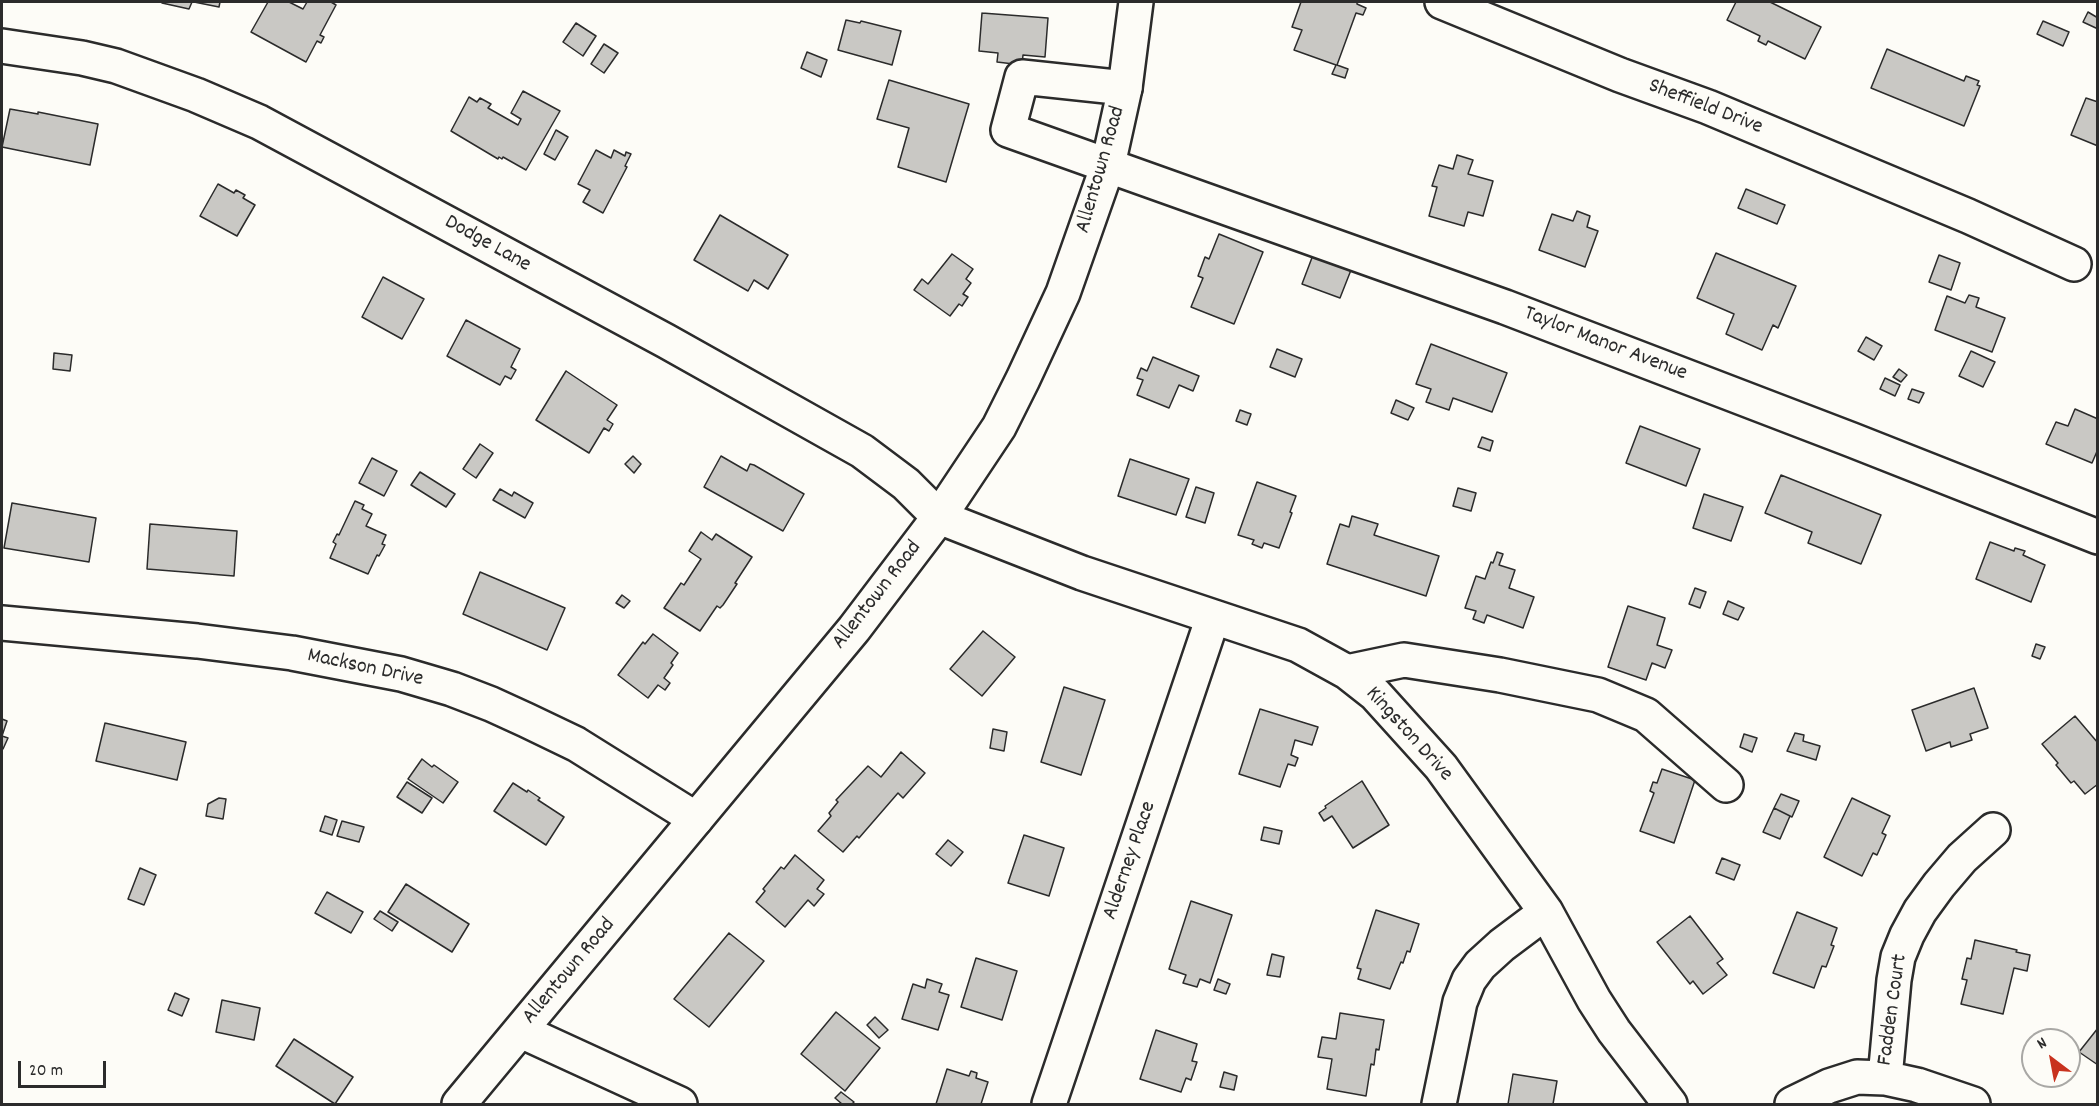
<!DOCTYPE html>
<html>
<head>
<meta charset="utf-8">
<style>
	body { margin:0 }
	#map { position:relative; width:2099px; height:1106px; overflow:hidden; background:#fdfcf7; font-family:Dekko,sans-serif }
	canvas { display:block }
	.frame { position:absolute; inset:0; border:3px solid #2b2b2b; pointer-events:none }
	.north { position:absolute; left:2021px; top:1028px; width:60px; height:60px; box-sizing:border-box; background:#fdfcf7; border:2px solid #a9a8a5; border-radius:50%; rotate:328deg; font-size:16px; font-weight:700; line-height:24px; text-align:center; color:#2b2b2b }
	.north::after { content:''; display:block; margin:auto; width:21px; height:27px; background:#c8321e; clip-path:polygon(50% 0,100% 100%,50% 72%,0 100%) }
	.scale { position:absolute; left:18px; top:1061px; width:88px; height:27px; box-sizing:border-box; border:3px solid #2b2b2b; border-top:0; padding-left:8px; font-size:18px; line-height:21px; white-space:nowrap; color:#2b2b2b; -webkit-text-stroke:4px #fdfcf7; paint-order:stroke }
</style>
</head>
<body>
<div id="map">
<canvas width="2099" height="1106"></canvas>
<div class="frame"></div>
<div class="north">N</div>
<div class="scale">20 m</div>
</div>
<script>
const context = document.querySelector('canvas').getContext('2d');
context.lineJoin = 'round';
function paint(path, color) {
  context.fillStyle = color;
  context.fill(path, 'evenodd');
}
function shape(rows) {
  const path = new Path2D();
  for (const r of rows) {
    path.moveTo(r[0], r[1]);
    for (let i = 2; i < r.length; i += 2) path.lineTo(r[i], r[i + 1]);
  }
  return path;
}
function trace(path, color, width, dash) {
  context.strokeStyle = color;
  context.lineWidth = width;
  context.lineCap = dash ? 'butt' : 'round';
  context.setLineDash(dash || []);
  context.stroke(path);
}
function write(font, color, halo, rows, align = 'center') {
  context.font = font + ' Dekko,sans-serif';
  context.lineWidth = 4.5;
  context.setLineDash([]);
  context.textBaseline = 'middle';
  context.strokeStyle = halo;
  context.fillStyle = color;
  for (const [text, x, y, turn = 0] of rows) {
    context.save();
    context.translate(x, y);
    context.rotate((+turn || 0) * Math.PI / 180);
    context.textAlign = isNaN(turn) ? turn : align;
    if (halo) context.strokeText(text, 0, 0);
    context.fillText(text, 0, 0);
    context.restore();
  }
}
const building = shape([
	[162,2,192,2,189,9,162,3,162,2],
	[194,2,220,2,219,7,194,2],
	[268,2,289,2,303,9,307,2,331,2,336,5,320,35,324,37,321,43,317,41,306,62,251,32,268,2],
	[1301,2,1357,2,1357,4,1366,8,1363,15,1356,13,1337,65,1348,69,1345,78,1332,74,1336,65,1294,50,1302,30,1292,27,1301,2],
	[1736,2,1770,2,1821,27,1805,59,1768,41,1766,45,1758,41,1760,36,1727,20,1736,2],
	[2088,12,2098,18,2098,29,2083,22,2088,12],
	[982,13,1048,18,1045,57,1023,55,1022,65,997,62,998,53,979,51,982,13],
	[846,20,860,23,861,21,901,31,892,65,838,50,846,20],
	[2043,21,2069,32,2063,46,2037,34,2043,21],
	[576,23,596,36,583,56,563,42,576,23],
	[604,44,618,53,604,73,591,64,604,44],
	[1887,49,1964,81,1966,76,1979,81,1977,85,1980,86,1964,126,1871,88,1887,49],
	[807,52,827,60,821,77,801,68,807,52],
	[889,80,969,104,946,182,898,167,909,128,877,119,889,80],
	[523,91,560,111,526,170,503,157,502,159,499,157,498,159,451,131,469,97,477,102,480,98,491,104,488,108,518,125,521,119,511,113,523,91],
	[2086,98,2098,102,2098,146,2071,135,2086,98],
	[10,109,38,114,38,112,98,124,90,165,2,147,10,109],
	[556,130,568,137,555,160,544,154,556,130],
	[596,150,611,158,614,150,625,156,626,152,631,154,625,166,627,167,603,213,583,202,590,190,578,184,596,150],
	[1457,155,1473,160,1468,174,1493,181,1483,216,1468,212,1464,226,1429,216,1437,187,1432,186,1439,165,1453,169,1457,155],
	[218,184,234,193,236,190,245,195,243,198,255,205,237,236,200,216,218,184],
	[1746,189,1785,205,1777,224,1738,208,1746,189],
	[1577,211,1590,216,1587,227,1598,231,1585,267,1539,250,1552,214,1573,221,1577,211],
	[720,215,788,255,768,289,754,280,748,291,694,260,720,215],
	[1219,234,1263,252,1234,324,1191,307,1203,278,1198,276,1205,257,1209,259,1219,234],
	[1716,253,1796,286,1778,328,1773,325,1762,350,1726,334,1734,314,1697,298,1716,253],
	[952,254,973,269,966,279,971,283,963,294,968,297,962,306,959,304,950,316,914,290,922,279,928,284,952,254],
	[1313,255,1351,270,1340,298,1302,284,1313,255],
	[1939,255,1960,263,1951,290,1929,282,1939,255],
	[383,277,424,299,402,339,362,317,383,277],
	[1969,295,1979,298,1976,307,2005,318,1992,352,1935,330,1947,296,1965,303,1969,295],
	[466,320,520,349,511,367,516,370,511,379,505,376,500,385,447,356,466,320],
	[1866,337,1882,346,1874,360,1858,351,1866,337],
	[1431,344,1507,373,1492,412,1453,398,1449,410,1426,402,1431,389,1416,384,1431,344],
	[1277,349,1302,359,1295,377,1270,367,1277,349],
	[1971,351,1995,362,1983,387,1959,376,1971,351],
	[54,353,72,355,70,371,53,369,54,353],
	[1153,357,1199,376,1193,391,1179,385,1169,408,1137,395,1143,380,1137,378,1141,368,1147,371,1153,357],
	[1899,369,1907,375,1901,382,1893,377,1899,369],
	[566,371,617,405,607,420,613,424,609,431,604,428,589,453,536,420,566,371],
	[1885,378,1900,385,1895,396,1880,389,1885,378],
	[1912,389,1924,393,1919,403,1908,399,1912,389],
	[1396,400,1414,408,1408,420,1391,413,1396,400],
	[2075,409,2098,419,2098,449,2092,463,2046,444,2056,422,2068,426,2075,409],
	[1240,410,1251,414,1247,425,1236,421,1240,410],
	[1640,426,1700,449,1686,486,1626,463,1640,426],
	[1482,437,1493,441,1490,451,1478,447,1482,437],
	[480,444,493,453,476,478,463,469,480,444],
	[633,456,641,464,634,473,625,464,633,456],
	[721,456,747,471,750,464,754,465,804,494,783,531,704,487,721,456],
	[372,458,397,471,384,496,359,483,372,458],
	[1130,459,1189,479,1176,515,1118,496,1130,459],
	[420,472,455,494,446,507,411,485,420,472],
	[1781,475,1881,515,1861,564,1808,543,1812,532,1765,513,1781,475],
	[1257,482,1296,496,1290,512,1292,513,1279,548,1264,543,1262,548,1252,544,1254,540,1238,535,1257,482],
	[1196,487,1214,493,1205,523,1186,517,1196,487],
	[1458,488,1476,493,1471,511,1453,506,1458,488],
	[500,489,512,496,514,492,533,503,525,518,493,500,500,489],
	[1704,494,1743,507,1731,541,1693,528,1704,494],
	[355,501,364,505,362,509,372,514,366,526,386,535,382,544,385,545,379,556,377,555,368,574,330,558,336,544,333,542,337,534,339,535,355,501],
	[12,503,96,518,89,562,4,548,12,503],
	[1352,516,1378,524,1374,535,1439,556,1426,596,1327,564,1340,524,1349,527,1352,516],
	[150,524,237,531,234,576,147,569,150,524],
	[701,532,712,540,716,534,752,557,735,583,737,584,723,605,720,608,717,606,700,631,664,608,681,583,684,585,701,559,689,551,701,532],
	[1990,542,2014,551,2015,548,2025,551,2023,555,2045,565,2031,602,1976,579,1990,542],
	[1497,552,1503,554,1499,565,1515,570,1509,588,1534,597,1523,628,1487,615,1484,623,1473,619,1476,611,1465,608,1476,576,1485,579,1491,562,1493,563,1497,552],
	[480,572,565,608,547,650,463,614,480,572],
	[1695,588,1706,592,1700,608,1689,604,1695,588],
	[622,595,630,601,624,608,616,603,622,595],
	[1728,601,1744,608,1738,620,1723,614,1728,601],
	[1628,606,1665,618,1657,645,1672,650,1665,668,1652,663,1646,680,1608,667,1628,606],
	[983,631,1015,657,982,696,950,669,983,631],
	[653,634,678,653,671,663,673,665,664,678,670,683,665,690,658,685,648,698,618,675,643,642,645,644,653,634],
	[2036,644,2045,647,2040,659,2032,656,2036,644],
	[1064,687,1105,700,1081,775,1041,762,1064,687],
	[1974,688,1988,728,1970,734,1972,740,1951,747,1950,742,1926,751,1912,710,1974,688],
	[1260,709,1318,727,1312,745,1295,740,1291,755,1298,758,1295,766,1288,764,1280,787,1239,774,1260,709],
	[2075,716,2098,743,2098,784,2085,794,2074,781,2071,783,2056,765,2058,763,2042,744,2075,716],
	[2,719,7,721,2,736,8,738,3,749,2,748,2,719],
	[105,723,186,742,177,780,96,761,105,723],
	[993,729,1007,732,1004,751,990,748,993,729],
	[1795,733,1804,735,1803,741,1820,746,1816,760,1787,751,1795,733],
	[1744,734,1757,738,1752,752,1740,747,1744,734],
	[901,752,925,773,903,798,898,793,859,838,857,836,843,852,818,831,831,816,829,813,838,802,836,800,868,766,881,777,901,752],
	[422,759,432,767,434,765,458,782,443,803,408,779,422,759],
	[1662,769,1695,780,1674,843,1640,831,1654,793,1650,791,1653,782,1657,783,1662,769],
	[1362,781,1389,825,1353,848,1332,816,1324,821,1319,813,1326,808,1325,806,1362,781],
	[407,782,432,798,422,813,397,797,407,782],
	[513,783,527,792,528,790,540,798,538,800,564,817,546,845,494,811,513,783],
	[1781,794,1799,801,1792,817,1774,808,1781,794],
	[219,798,226,799,223,819,206,816,208,804,219,798],
	[1852,798,1890,816,1882,833,1886,835,1877,855,1873,853,1862,876,1824,857,1852,798],
	[1774,808,1790,816,1780,839,1763,832,1774,808],
	[325,816,337,820,332,835,320,831,325,816],
	[342,821,364,827,359,842,337,836,342,821],
	[1264,827,1282,831,1279,844,1261,840,1264,827],
	[1024,835,1064,848,1049,896,1008,883,1024,835],
	[948,840,963,852,951,866,936,854,948,840],
	[795,855,824,880,817,889,824,894,814,906,808,900,785,927,756,902,765,891,763,889,781,867,784,869,795,855],
	[1722,858,1740,865,1734,880,1716,873,1722,858],
	[140,868,156,875,144,905,128,899,140,868],
	[406,884,469,924,452,952,388,912,406,884],
	[327,892,363,912,351,933,315,913,327,892],
	[1191,901,1232,915,1210,983,1200,979,1197,987,1183,983,1186,975,1169,969,1191,901],
	[1376,910,1419,924,1410,952,1407,951,1403,963,1401,962,1390,989,1358,979,1361,969,1357,968,1376,910],
	[380,911,398,922,392,931,374,919,380,911],
	[1797,912,1837,928,1831,945,1834,946,1826,967,1822,966,1814,988,1773,973,1797,912],
	[1690,916,1723,959,1717,963,1727,975,1703,994,1693,981,1690,984,1657,942,1690,916],
	[729,933,764,961,709,1027,674,999,729,933],
	[1975,940,2017,950,2016,952,2030,955,2027,971,2014,968,2003,1014,1961,1004,1967,980,1962,979,1967,958,1971,959,1975,940],
	[1272,954,1284,957,1280,977,1267,975,1272,954],
	[976,958,1017,971,1002,1020,961,1007,976,958],
	[927,979,942,984,939,992,949,995,938,1030,902,1019,913,984,925,988,927,979],
	[1218,979,1230,984,1226,994,1214,990,1218,979],
	[175,993,189,999,182,1016,168,1010,175,993],
	[222,1000,260,1008,254,1040,216,1032,222,1000],
	[836,1012,880,1048,845,1091,801,1054,836,1012],
	[1340,1013,1384,1020,1379,1050,1376,1049,1374,1065,1371,1064,1366,1096,1327,1089,1332,1059,1318,1057,1322,1037,1336,1039,1340,1013],
	[875,1017,888,1030,879,1038,867,1025,875,1017],
	[2098,1028,2098,1065,2079,1052,2098,1028],
	[1156,1030,1197,1044,1192,1061,1197,1062,1191,1080,1186,1078,1181,1092,1140,1079,1156,1030],
	[294,1039,353,1077,335,1104,276,1066,294,1039],
	[947,1069,969,1076,971,1071,977,1073,976,1078,988,1082,981,1104,936,1104,947,1069],
	[1224,1072,1237,1076,1234,1090,1220,1087,1224,1072],
	[1513,1074,1557,1081,1553,1104,1508,1104,1513,1074],
	[841,1092,854,1102,852,1104,842,1104,835,1098,841,1092]
]);
const minor = shape([
	[1442,2,1620,75,1708,107,1968,216,2074,264],
	[2,46,82,58,116,66,196,95,259,122,666,341,862,451,906,484,939,517,1082,573,1298,645,1347,672,1375,694,1441,767,1546,912,1594,1000,1614,1031,1670,1104],
	[1125,88,1022,77,1008,130,1505,307,1852,440,2098,537],
	[2,623,197,641,292,653,401,674,452,689,491,704,526,720,576,744,696,819],
	[1347,672,1404,660,1500,675,1598,695,1646,715,1726,785],
	[521,1031,680,1104],
	[1885,1078,1894,980,1898,957,1907,935,1920,911,1939,885,1962,858,1993,830],
	[1049,1104,1213,617],
	[1439,1104,1460,1002,1469,980,1480,965,1502,945,1546,912],
	[1792,1104,1829,1086,1857,1077,1885,1078,1917,1085,1973,1104]
]);
const major = shape([
	[459,1104,854,629,939,517,999,427,1023,379,1063,293,1108,165,1125,88,1136,2]
]);
const streetNames = [
	["Sheffield Drive",1705,108,21],
	["Allentown Road",1102,170,-74],
	["Dodge Lane",487,245,29],
	["Taylor Manor Avenue",1605,345,21],
	["Allentown Road",878,596,-52],
	["Mackson Drive",365,669,12],
	["Kingston Drive",1408,735,48],
	["Alderney Place",1131,861,-71],
	["Allentown Road",570,972,-50],
	["Fadden Court",1894,1010,-82]
];
paint(building, '#c9c8c4');
trace(building, '#2b2b2b', 1.5);
trace(minor, '#2b2b2b', 38);
trace(major, '#2b2b2b', 38);
trace(minor, '#fdfcf7', 33);
trace(major, '#fdfcf7', 33);
write('22px', '#2b2b2b', '#fdfcf7', streetNames);
</script>
</body>
</html>
